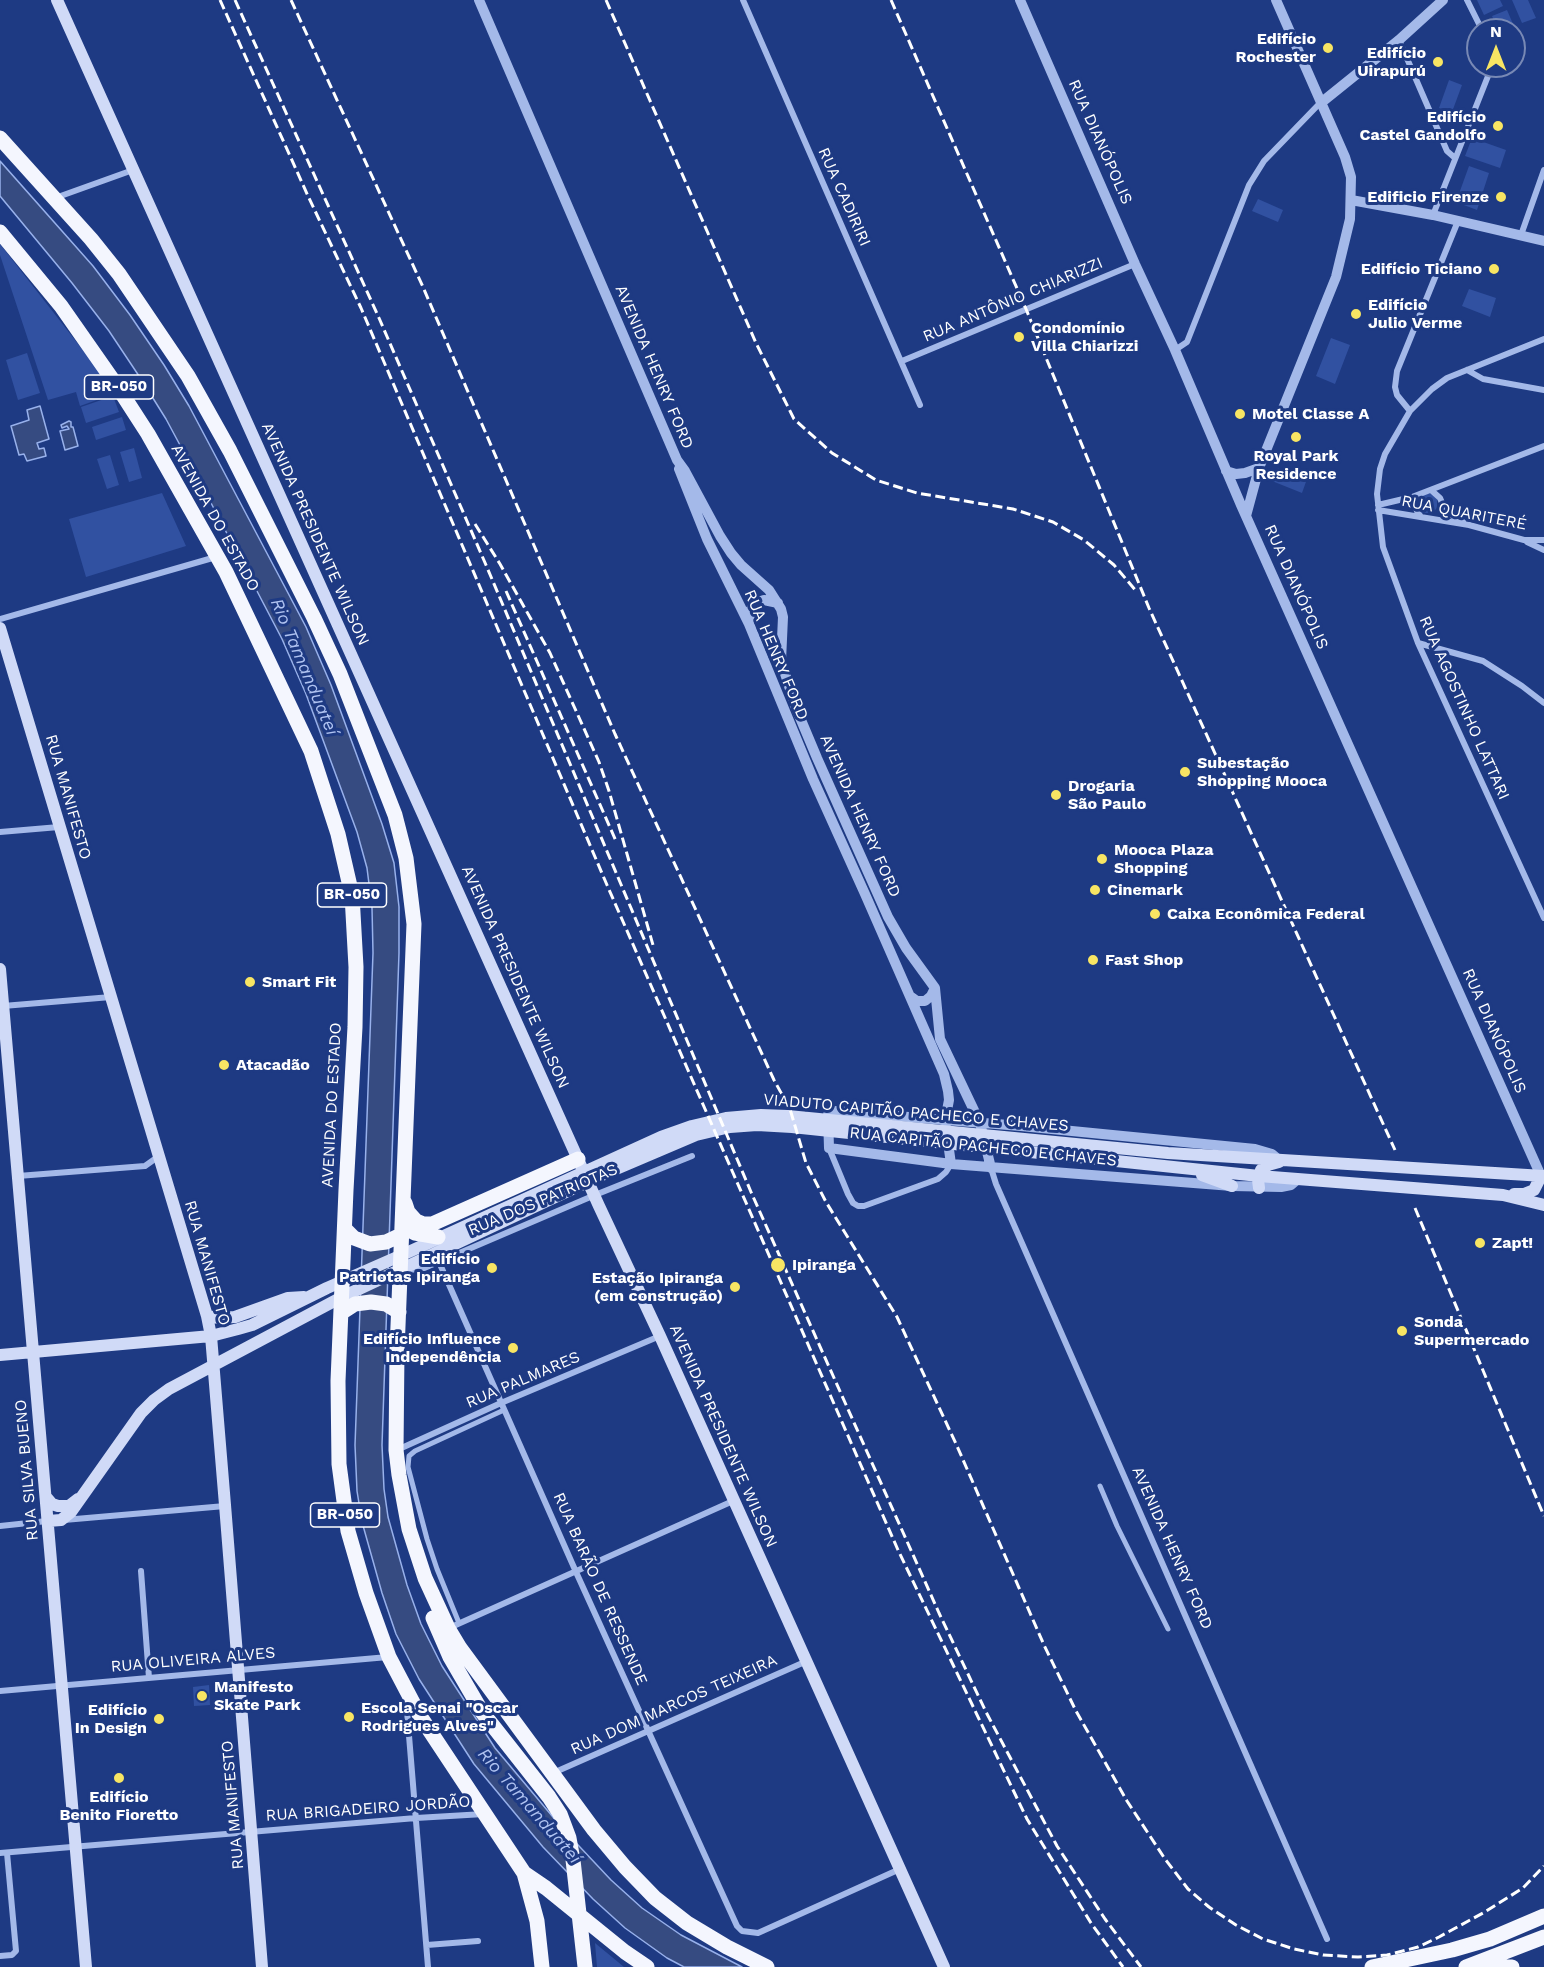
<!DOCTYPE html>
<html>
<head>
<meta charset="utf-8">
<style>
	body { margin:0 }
	#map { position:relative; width:1544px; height:1967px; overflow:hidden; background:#1e3a83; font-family:"Work Sans",sans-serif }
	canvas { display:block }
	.north { position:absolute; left:1466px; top:18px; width:60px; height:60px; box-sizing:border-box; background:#1e3a83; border:2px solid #7889b5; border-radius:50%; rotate:0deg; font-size:16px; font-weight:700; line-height:24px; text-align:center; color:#fff }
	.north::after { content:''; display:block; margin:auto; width:21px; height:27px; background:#f8e563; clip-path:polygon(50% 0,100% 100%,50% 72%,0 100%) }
</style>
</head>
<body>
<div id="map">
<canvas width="1544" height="1967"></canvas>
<div class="north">N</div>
</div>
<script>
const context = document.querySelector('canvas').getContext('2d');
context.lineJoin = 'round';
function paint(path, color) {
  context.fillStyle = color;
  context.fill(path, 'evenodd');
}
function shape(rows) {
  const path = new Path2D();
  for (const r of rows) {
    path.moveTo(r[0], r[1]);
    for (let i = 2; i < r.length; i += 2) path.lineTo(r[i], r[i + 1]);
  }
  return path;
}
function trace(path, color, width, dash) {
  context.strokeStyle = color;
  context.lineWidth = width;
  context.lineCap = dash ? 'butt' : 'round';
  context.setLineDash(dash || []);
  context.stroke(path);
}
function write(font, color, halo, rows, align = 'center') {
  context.font = font + ' "Work Sans",sans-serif';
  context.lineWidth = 6;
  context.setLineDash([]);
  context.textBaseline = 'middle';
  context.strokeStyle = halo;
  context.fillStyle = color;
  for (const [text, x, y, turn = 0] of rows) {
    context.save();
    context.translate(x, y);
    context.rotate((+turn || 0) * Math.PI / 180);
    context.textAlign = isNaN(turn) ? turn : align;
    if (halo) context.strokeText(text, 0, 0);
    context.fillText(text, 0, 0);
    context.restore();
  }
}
const green = shape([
	[1477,0,1500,0,1503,6,1484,15],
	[1512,0,1528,0,1536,18,1522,23],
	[1507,10,1516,31,1514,32,1514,30,1498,30,1492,16],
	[1449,80,1462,85,1452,112,1439,108],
	[1472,138,1506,150,1500,168,1465,156],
	[1469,166,1489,173,1477,210,1456,202],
	[1258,199,1283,210,1278,222,1252,211],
	[0,244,107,381,82,390,103,384,108,396,80,406,76,392,48,400,0,255],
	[1469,289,1496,298,1490,317,1462,306],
	[1331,338,1350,345,1335,384,1316,376],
	[27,353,40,393,18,400,6,360],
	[113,396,119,412,86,423,81,407],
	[122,417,126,430,96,440,92,427],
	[134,448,142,478,129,482,120,452],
	[110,455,119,485,107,489,97,459],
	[1278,468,1307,479,1302,493,1272,481],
	[162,493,186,546,86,577,69,519],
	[1430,493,1437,498,1437,508,1432,513,1422,513,1419,511,1415,498],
	[209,1685,210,1705,194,1706,193,1687],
	[595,1943,618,1962,624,1967,597,1967]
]);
const water = shape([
	[0,161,93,266,130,315,164,365,189,406,306,627,331,685,382,824,394,863,399,907,399,953,382,1445,384,1489,388,1517,407,1585,421,1624,442,1666,495,1748,563,1829,611,1880,642,1908,681,1935,742,1967,684,1967,667,1958,625,1928,593,1899,543,1847,474,1764,419,1679,396,1634,382,1593,362,1522,357,1491,355,1445,373,953,372,908,367,868,357,832,306,694,282,639,210,501,166,419,141,379,109,331,72,283,0,196,0,161],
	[40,406,49,439,37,443,39,449,44,448,46,456,27,461,24,454,19,455,11,426,29,420,27,410,40,406],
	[69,421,71,422,71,427,73,427,78,446,65,450,60,431,69,429,67,426,62,428,61,425,69,421]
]);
const pedestrian = shape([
	[1100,1486,1117,1526,1168,1629],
	[459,1623,437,1569,427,1539,408,1467,409,1456,415,1451,504,1410]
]);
const minor = shape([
	[743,0,920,405],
	[1467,0,1482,30],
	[1399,40,1447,151,1455,158],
	[55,198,133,170],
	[1433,215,1492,66],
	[1521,235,1544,170],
	[1544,339,1447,378,1432,389,1410,411,1385,454,1380,469,1377,494,1383,547,1418,643,1544,918],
	[1175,350,1187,342,1249,185,1264,161,1321,102],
	[902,361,1135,264],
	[1467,370,1483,379,1544,390],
	[1410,411,1397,395,1395,387,1397,371,1458,221],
	[1431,490,1440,498,1445,510,1449,514,1463,522],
	[1412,497,1417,511,1421,517],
	[1378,505,1412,497,1544,446],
	[1378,510,1469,525,1524,540,1544,540],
	[1527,542,1544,550],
	[0,619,216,557],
	[1418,643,1483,661,1522,686,1544,703],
	[0,832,59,827],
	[3,1006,111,997],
	[829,1148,848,1194,853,1203,858,1206,864,1206,938,1179,946,1172,951,1164],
	[991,1168,996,1184,1327,1939],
	[18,1176,145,1166,159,1156],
	[439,1262,576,1572,737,1926,742,1931,758,1933,900,1869],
	[405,1270,422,1269,595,1195,692,1156],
	[397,1450,501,1403,660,1336],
	[64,1520,225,1506],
	[0,1526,47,1521],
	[141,1571,149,1678],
	[449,1628,733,1501],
	[0,1691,388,1657],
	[406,1699,428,1967],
	[553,1773,807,1661],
	[0,1853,416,1818,484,1814],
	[427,1945,478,1941],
	[0,1956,12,1955,16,1951,7,1853]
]);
const tertiary = shape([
	[479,0,677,460,685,471,720,536,731,553,741,565,769,590,781,609,783,617,781,661,796,708,817,758,888,917,906,948,935,988,940,1039,980,1123,991,1168],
	[1020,0,1135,264,1175,350,1241,505,1541,1176],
	[1322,102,1399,40,1443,0],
	[1351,200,1433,215,1544,241],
	[679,469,707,539,749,624,813,779,865,894,944,1074,948,1091,949,1100,945,1121,951,1164],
	[1226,471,1236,474,1245,473,1259,468],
	[1246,516,1259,468,1336,277,1350,219,1351,177,1345,157,1276,0],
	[749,624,750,611,755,603,764,600,778,603],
	[910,996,917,1001,925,1001,931,996,935,988],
	[1278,1159,1272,1154,1255,1149,1021,1126,834,1111,829,1112,828,1115,829,1148,951,1164,1232,1186,1281,1187,1291,1185,1298,1179]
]);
const secondary = shape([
	[57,0,599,1206,660,1336,944,1967],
	[0,628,207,1316,211,1336,225,1505,262,1967],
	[0,969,86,1967],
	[1202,1175,1232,1186],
	[1259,1188,1258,1180,1261,1170,1268,1165,1279,1162],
	[1514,1194,1524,1194,1534,1190,1541,1176],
	[207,1316,219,1318,235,1317,288,1298,304,1297],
	[0,1355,211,1336,238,1329,252,1325,327,1288,402,1255,661,1137,692,1126,726,1118,761,1115,788,1116,1168,1153,1544,1176],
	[46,1497,52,1504,58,1506,69,1506,78,1499],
	[48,1521,61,1520,71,1512,141,1413,154,1400,169,1389,342,1297,602,1175,696,1135,730,1127,757,1125,792,1127,1259,1176,1503,1195,1544,1205]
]);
const trunk = shape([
	[0,138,91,239,119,274,188,376,230,451,314,618,340,674,395,815,406,858,414,924,397,1351,396,1450,399,1475,409,1529,425,1578,448,1628,460,1648,594,1830,625,1867,655,1898,687,1923,727,1947,767,1967],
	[0,232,61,306,117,386,148,434,226,572,311,751,338,834,352,895,356,967,355,1027,346,1190,338,1381,339,1464,348,1531,366,1593,389,1657,420,1716,524,1873,546,1888,625,1952,647,1967],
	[405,1203,408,1212,416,1221,423,1224,432,1224,578,1159],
	[403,1227,415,1233,438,1237],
	[345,1229,354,1238,370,1244,386,1242,403,1234],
	[341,1313,355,1304,371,1302,386,1304,399,1312],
	[433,1618,450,1657,482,1712,549,1797,560,1814,569,1838,573,1860,585,1967],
	[524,1873,537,1921,542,1967],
	[1480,1966,1512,1967],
	[1372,1967,1452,1950,1490,1939,1544,1916],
	[1466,1967,1544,1937]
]);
const rail = shape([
	[220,0,308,196,361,308,607,885,898,1550,1027,1819,1091,1923,1123,1967],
	[235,0,379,318,486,565,751,1192,939,1613,986,1712,1057,1846,1105,1919,1141,1967],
	[291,0,423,287,615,734,774,1080,790,1109,806,1163,826,1202,897,1317,957,1446,1044,1645,1076,1711,1127,1801,1165,1859,1188,1889,1209,1907,1236,1925,1263,1939,1294,1949,1323,1955,1358,1957,1387,1955,1418,1947,1439,1937,1483,1913,1523,1888,1544,1866],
	[606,0,756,343,794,419,832,453,876,480,917,493,1013,509,1053,522,1084,540,1114,565,1137,592],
	[891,0,1026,309,1149,608,1395,1150],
	[475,524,500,564,550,653,599,762,609,791,653,945],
	[506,591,616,841],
	[1415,1208,1544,1516]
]);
const markers = [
	[1328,48,6,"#f8e563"],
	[1438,62,6,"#f8e563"],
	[1498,126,6,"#f8e563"],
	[1501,197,6,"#f8e563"],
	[1494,269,6,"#f8e563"],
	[1356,314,6,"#f8e563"],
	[1019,337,6,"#f8e563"],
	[1240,414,6,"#f8e563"],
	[1296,437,6,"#f8e563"],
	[1185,772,6,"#f8e563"],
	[1056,795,6,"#f8e563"],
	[1102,859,6,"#f8e563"],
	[1095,890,6,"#f8e563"],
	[1155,914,6,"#f8e563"],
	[1093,960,6,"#f8e563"],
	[250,982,6,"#f8e563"],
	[224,1065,6,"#f8e563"],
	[1480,1243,6,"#f8e563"],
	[778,1265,8,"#f8e563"],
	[492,1268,6,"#f8e563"],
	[735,1287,6,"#f8e563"],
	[1402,1331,6,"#f8e563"],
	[513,1348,6,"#f8e563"],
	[202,1696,6,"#f8e563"],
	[349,1717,6,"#f8e563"],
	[159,1719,6,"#f8e563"],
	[119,1778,6,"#f8e563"]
];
const shields = [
	[119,387,69],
	[352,895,69],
	[345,1515,69]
];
const shieldNames = [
	["BR-050",119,387],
	["BR-050",352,895],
	["BR-050",345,1515]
];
const poiNames = [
	["Edifício",1316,39,"right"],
	["Rochester",1316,57,"right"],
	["Edifício",1426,53,"right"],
	["Uirapurú",1426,71,"right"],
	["Edifício",1486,117,"right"],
	["Castel Gandolfo",1486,135,"right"],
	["Edificio Firenze",1489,197,"right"],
	["Edifício Ticiano",1482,269,"right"],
	["Edifício",1368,305],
	["Julio Verme",1368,323],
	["Condomínio",1031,328],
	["Villa Chiarizzi",1031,346],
	["Motel Classe A",1252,414],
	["Royal Park",1296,456,"center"],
	["Residence",1296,474,"center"],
	["Subestação",1197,763],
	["Shopping Mooca",1197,781],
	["Drogaria",1068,786],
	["São Paulo",1068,804],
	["Mooca Plaza",1114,850],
	["Shopping",1114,868],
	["Cinemark",1107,890],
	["Caixa Econômica Federal",1167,914],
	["Fast Shop",1105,960],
	["Smart Fit",262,982],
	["Atacadão",236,1065],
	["Zapt!",1492,1243],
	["Edifício",480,1259,"right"],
	["Patriotas Ipiranga",480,1277,"right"],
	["Ipiranga",792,1265],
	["Estação Ipiranga",723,1278,"right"],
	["(em construção)",723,1296,"right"],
	["Sonda",1414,1322],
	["Supermercado",1414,1340],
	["Edifício Influence",501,1339,"right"],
	["Independência",501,1357,"right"],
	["Manifesto",214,1687],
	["Skate Park",214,1705],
	["Escola Senai \"Oscar",361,1708],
	["Rodrigues Alves\"",361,1726],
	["Edifício",147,1710,"right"],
	["In Design",147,1728,"right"],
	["Edifício",119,1797,"center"],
	["Benito Fioretto",119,1815,"center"]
];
const streetNames = [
	["RUA DIANÓPOLIS",1100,142,66],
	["RUA CADIRIRI",844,197,66],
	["RUA ANTÔNIO CHIARIZZI",1013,300,-23],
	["AVENIDA HENRY FORD",654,367,67],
	["RUA QUARITERÉ",1464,513,11],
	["AVENIDA DO ESTADO",215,518,61],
	["AVENIDA PRESIDENTE WILSON",315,534,66],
	["RUA DIANÓPOLIS",1296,587,66],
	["RUA HENRY FORD",776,655,67],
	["RUA AGOSTINHO LATTARI",1464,708,66],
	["RUA MANIFESTO",68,797,74],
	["AVENIDA HENRY FORD",860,816,66],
	["AVENIDA PRESIDENTE WILSON",515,977,66],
	["RUA DIANÓPOLIS",1494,1031,66],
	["AVENIDA DO ESTADO",332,1105,-87],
	["VIADUTO CAPITÃO PACHECO E CHAVES",916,1113,5],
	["RUA CAPITÃO PACHECO E CHAVES",983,1147,6],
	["RUA DOS PATRIOTAS",543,1200,-23],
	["RUA MANIFESTO",207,1263,74],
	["RUA PALMARES",523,1380,-23],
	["AVENIDA PRESIDENTE WILSON",723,1436,66],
	["RUA SILVA BUENO",27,1470,-95],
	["AVENIDA HENRY FORD",1172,1548,66],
	["RUA BARÃO DE RESSENDE",600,1589,66],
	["RUA OLIVEIRA ALVES",193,1660,-5],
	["RUA DOM MARCOS TEIXEIRA",674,1705,-24],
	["RUA MANIFESTO",233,1805,-95],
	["RUA BRIGADEIRO JORDÃO",368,1809,-4]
];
const waterNames = [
	["Rio Tamanduateí",304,667,67],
	["Rio Tamanduateí",529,1806,49]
];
paint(green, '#3151a1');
paint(water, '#364b81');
trace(water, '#98b1eb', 1.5);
trace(pedestrian, '#a4b9e9', 5);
trace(minor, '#a4b9e9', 6);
trace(tertiary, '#a4b9e9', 10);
trace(secondary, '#d0daf7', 12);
trace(trunk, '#f4f6fe', 15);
trace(rail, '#fff', 3, [10, 4.5]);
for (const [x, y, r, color] of markers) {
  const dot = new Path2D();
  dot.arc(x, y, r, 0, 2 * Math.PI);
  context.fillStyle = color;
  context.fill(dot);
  trace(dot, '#1e3a83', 2);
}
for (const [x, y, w] of shields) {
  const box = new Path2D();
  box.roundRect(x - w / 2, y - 12, w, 24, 4.5);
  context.fillStyle = '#1e3a83';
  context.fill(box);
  trace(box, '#fff', 1.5);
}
write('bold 15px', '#fff', null, shieldNames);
write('bold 16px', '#fff', '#1e3a83', poiNames, 'left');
write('16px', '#fff', '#1e3a83', streetNames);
write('italic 18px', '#b0c3f1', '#1e3a83', waterNames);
</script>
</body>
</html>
